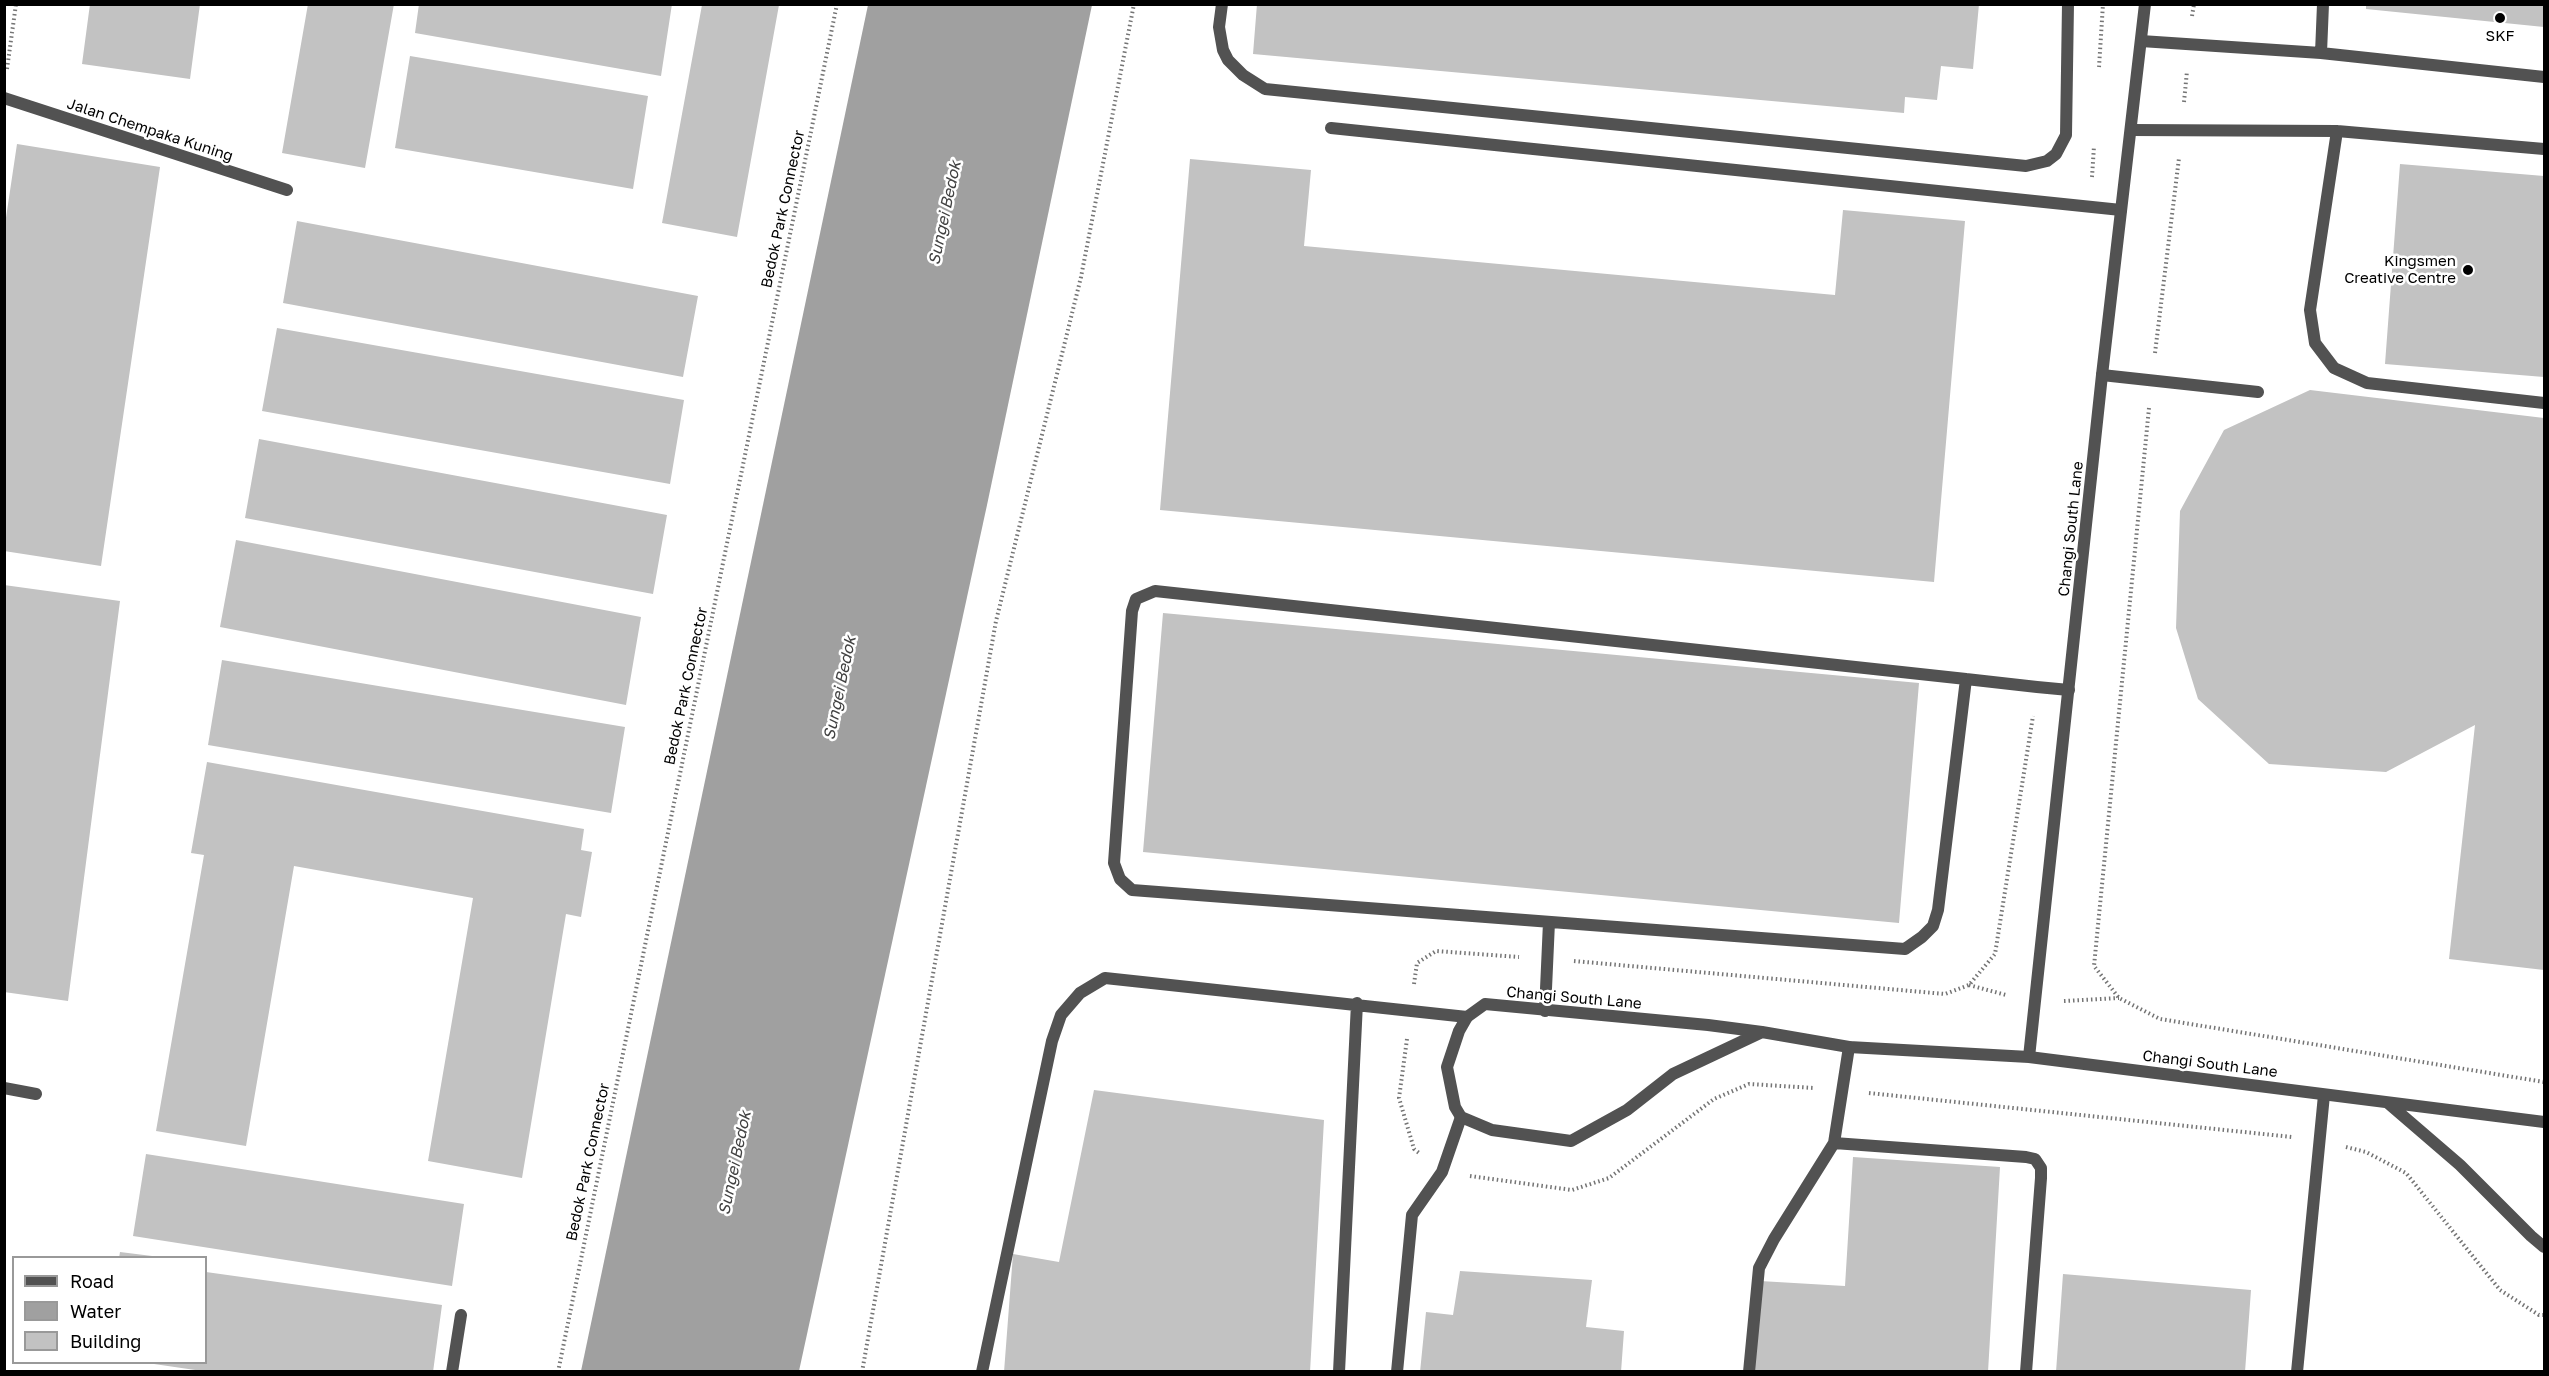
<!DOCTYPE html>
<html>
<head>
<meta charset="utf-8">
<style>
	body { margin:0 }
	#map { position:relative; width:2549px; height:1376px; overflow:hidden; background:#fff; font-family:"Golos Text",sans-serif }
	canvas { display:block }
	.frame { position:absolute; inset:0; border:6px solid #000; pointer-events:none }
	.legend { position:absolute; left:12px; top:1256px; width:195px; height:108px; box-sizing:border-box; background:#fff; border:2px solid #999; margin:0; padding:8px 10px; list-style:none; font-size:18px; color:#000 }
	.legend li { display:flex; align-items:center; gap:12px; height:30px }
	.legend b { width:30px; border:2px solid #999 }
</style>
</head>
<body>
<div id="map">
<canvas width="2549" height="1376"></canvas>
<div class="frame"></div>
<ul class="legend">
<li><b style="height:8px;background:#525252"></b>Road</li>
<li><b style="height:16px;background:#a0a0a0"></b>Water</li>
<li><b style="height:16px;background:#c2c2c2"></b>Building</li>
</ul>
</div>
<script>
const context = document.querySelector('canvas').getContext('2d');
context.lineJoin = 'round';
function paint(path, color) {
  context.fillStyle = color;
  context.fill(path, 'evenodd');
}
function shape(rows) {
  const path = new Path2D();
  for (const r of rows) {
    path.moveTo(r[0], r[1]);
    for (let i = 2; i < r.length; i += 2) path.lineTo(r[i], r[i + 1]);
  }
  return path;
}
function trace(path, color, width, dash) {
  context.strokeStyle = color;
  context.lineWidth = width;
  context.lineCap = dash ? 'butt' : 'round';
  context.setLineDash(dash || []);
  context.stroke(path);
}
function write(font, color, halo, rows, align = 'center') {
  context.font = font + ' "Golos Text",sans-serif';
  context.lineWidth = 5;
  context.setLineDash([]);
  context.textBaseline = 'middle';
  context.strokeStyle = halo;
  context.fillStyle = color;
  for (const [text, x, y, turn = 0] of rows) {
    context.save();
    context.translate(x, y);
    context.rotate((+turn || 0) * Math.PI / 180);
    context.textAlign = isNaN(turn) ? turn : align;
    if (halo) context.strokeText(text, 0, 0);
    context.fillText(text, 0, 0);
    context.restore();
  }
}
const water = shape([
	[868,5,1092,5,987,505,799,1371,581,1371]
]);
const building = shape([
	[90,4,200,4,190,79,82,64],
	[308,4,394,4,365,168,282,153],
	[419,4,672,4,661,76,415,33],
	[1257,4,1979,4,1973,69,1941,66,1937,100,1905,97,1904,113,1253,54],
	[2366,4,2544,4,2544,27,2366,9],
	[702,5,779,5,737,237,662,223],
	[410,56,648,96,633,189,395,148],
	[17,144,160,167,101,566,4,551,4,231],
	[1190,159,1311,170,1304,246,1835,295,1843,210,1965,221,1934,582,1160,510],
	[2400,164,2544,176,2544,377,2385,364],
	[297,221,698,296,683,377,283,303],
	[277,328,684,400,670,484,262,411],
	[2310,390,2544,418,2544,970,2449,959,2475,725,2386,772,2269,764,2198,699,2176,628,2180,511,2224,430],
	[259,439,667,515,653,594,245,518],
	[236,540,641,617,626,705,220,627],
	[4,585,120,601,68,1001,4,992],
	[1163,613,1919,683,1899,923,1143,852],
	[222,660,625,727,611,813,208,745],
	[207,762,584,829,581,850,592,852,581,917,566,914,522,1178,428,1161,473,898,294,866,246,1146,156,1131,204,855,191,853],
	[1094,1090,1324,1120,1310,1372,1004,1372,1013,1254,1059,1262],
	[146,1154,464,1204,452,1286,133,1236],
	[1853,1157,2000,1167,1988,1372,1754,1372,1760,1281,1845,1286],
	[120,1252,152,1256,152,1258,119,1258],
	[1460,1271,1592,1280,1586,1327,1624,1331,1621,1372,1420,1372,1426,1312,1453,1315],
	[206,1272,442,1305,433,1372,209,1372,154,1364,206,1362],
	[2063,1274,2251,1290,2245,1372,2056,1372]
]);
const path = shape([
	[2192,16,2194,4],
	[2099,67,2103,4],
	[7,69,16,4],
	[2184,102,2187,71],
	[2092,177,2094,146],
	[2155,353,2179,158],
	[2149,408,2094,966,2119,998,2160,1019,2544,1082],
	[1574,961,1945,994,1969,985,1995,954,2033,716],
	[1414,984,1417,963,1436,951,1519,957],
	[1969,985,2006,995],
	[2064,1001,2119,998],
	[1407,1039,1399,1098,1414,1149,1419,1153],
	[1869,1093,2292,1137],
	[2346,1147,2366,1152,2406,1173,2500,1290,2539,1315,2544,1315],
	[1470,1176,1572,1190,1609,1178,1714,1099,1749,1084,1814,1088],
	[558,1372,837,4],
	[862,1372,996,621,1081,277,1134,4]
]);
const lane = shape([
	[1222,4,1219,27,1223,50,1228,60,1243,75,1265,89,2026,166,2047,161,2056,154,2066,135,2068,4],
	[2141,41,2321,53,2544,77],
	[2321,53,2323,4],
	[1331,128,2121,210],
	[2131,130,2337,131,2544,149],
	[2337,131,2310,310,2315,343,2334,368,2367,383,2544,403],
	[2102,375,2258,392],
	[1966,679,1938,910,1933,926,1922,937,1905,949,1132,890,1120,879,1114,863,1132,611,1136,599,1155,591,1966,679,2037,687,2069,690],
	[1545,1011,1549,922],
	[4,1088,36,1094],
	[1834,1143,2026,1157,2035,1159,2041,1168,2041,1178,2026,1372],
	[452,1372,461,1315],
	[982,1372,1052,1041,1061,1015,1080,993,1105,978,1467,1017],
	[1339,1372,1357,1003],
	[1397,1372,1412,1215,1442,1172,1461,1117],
	[1749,1372,1759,1268,1774,1239,1834,1143,1849,1047],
	[2297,1372,2324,1095]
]);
const street = shape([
	[4,98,287,190],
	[1762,1032,1673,1074,1627,1110,1571,1141,1492,1130,1461,1117,1455,1107,1447,1067,1459,1031,1467,1017,1485,1004,1708,1025,1762,1032,1849,1047,2029,1057,2544,1122],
	[2029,1057,2102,375,2145,4],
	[2388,1103,2460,1165,2531,1236,2544,1247]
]);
const markers = [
	[2500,18,6,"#000"],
	[2468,270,6,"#000"]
];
const poiNames = [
	["SKF",2500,36],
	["Kingsmen",2456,261,"right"],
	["Creative Centre",2456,278,"right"]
];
const streetNames = [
	["Jalan Chempaka Kuning",150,130,18],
	["Bedok Park Connector",783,209,-78],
	["Changi South Lane",2071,529,-84],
	["Bedok Park Connector",686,686,-78],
	["Changi South Lane",1574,998,5],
	["Changi South Lane",2210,1064,7],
	["Bedok Park Connector",588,1162,-78]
];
const waterNames = [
	["Sungei Bedok",945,213,-78],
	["Sungei Bedok",840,688,-78],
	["Sungei Bedok",735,1163,-78]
];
paint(water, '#a0a0a0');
paint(building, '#c2c2c2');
trace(path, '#747474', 4, [1.5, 3]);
trace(lane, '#525252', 12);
trace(street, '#525252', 12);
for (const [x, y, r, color] of markers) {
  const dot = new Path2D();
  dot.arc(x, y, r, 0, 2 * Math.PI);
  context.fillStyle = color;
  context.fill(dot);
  trace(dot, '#fff', 2);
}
write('15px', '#000', '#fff', poiNames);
write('15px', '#000', '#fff', streetNames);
write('italic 16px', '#414141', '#fff', waterNames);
</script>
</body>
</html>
